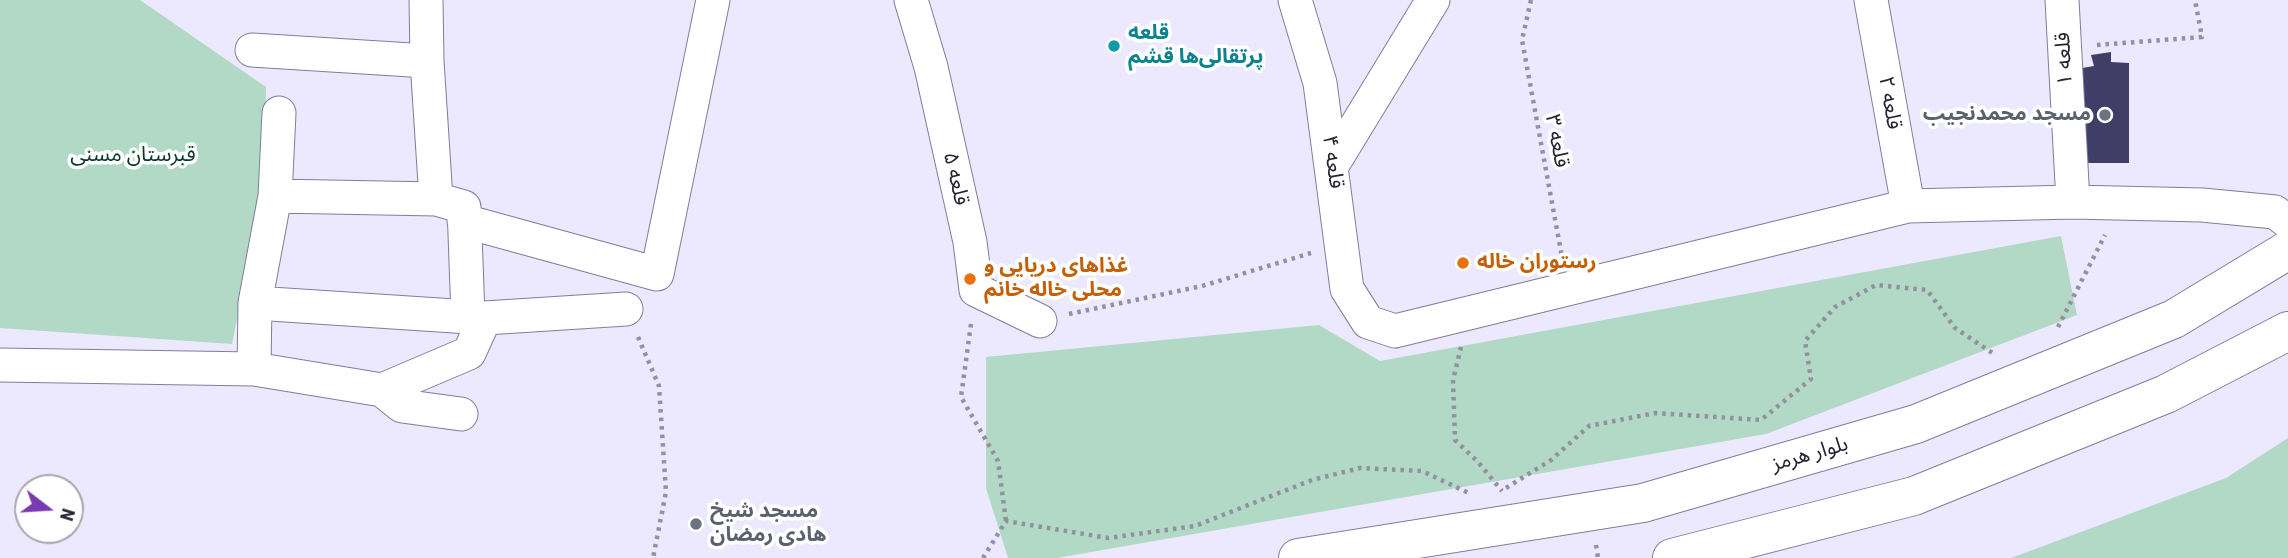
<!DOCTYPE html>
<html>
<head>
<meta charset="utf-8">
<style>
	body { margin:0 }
	#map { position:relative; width:2288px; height:558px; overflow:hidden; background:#ece9fe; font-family:"Roboto Condensed",sans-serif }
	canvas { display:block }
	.north { position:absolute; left:14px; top:474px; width:70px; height:70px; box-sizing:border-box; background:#fff; border:2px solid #a8a7ad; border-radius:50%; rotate:107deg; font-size:19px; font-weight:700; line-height:28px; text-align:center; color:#262431 }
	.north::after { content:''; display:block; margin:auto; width:24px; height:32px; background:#7a3bb1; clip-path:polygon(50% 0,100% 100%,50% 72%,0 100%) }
</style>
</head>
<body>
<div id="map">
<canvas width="2288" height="558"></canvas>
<div class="north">N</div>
</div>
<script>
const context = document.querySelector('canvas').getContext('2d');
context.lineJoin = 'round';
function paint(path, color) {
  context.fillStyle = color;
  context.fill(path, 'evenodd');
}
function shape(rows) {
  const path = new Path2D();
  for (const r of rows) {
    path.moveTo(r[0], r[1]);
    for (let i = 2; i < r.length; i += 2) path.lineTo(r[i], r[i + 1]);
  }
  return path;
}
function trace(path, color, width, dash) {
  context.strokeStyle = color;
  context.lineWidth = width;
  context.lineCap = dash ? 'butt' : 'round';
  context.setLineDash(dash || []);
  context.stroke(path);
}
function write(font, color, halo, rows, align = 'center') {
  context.font = font + ' "Roboto Condensed","Noto Sans Arabic",sans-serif';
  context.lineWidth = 7;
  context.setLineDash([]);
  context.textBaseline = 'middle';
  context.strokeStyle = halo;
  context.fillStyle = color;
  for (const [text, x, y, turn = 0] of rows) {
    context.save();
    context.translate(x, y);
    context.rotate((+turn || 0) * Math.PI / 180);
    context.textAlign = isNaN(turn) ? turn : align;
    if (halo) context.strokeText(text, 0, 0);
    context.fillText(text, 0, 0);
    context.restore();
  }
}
const green = shape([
	[0,0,140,0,266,87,264,186,232,344,0,328],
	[2061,236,2077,315,1766,434,1057,558,1008,558,986,488,986,357,1319,325,1380,361],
	[2288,438,2288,558,2011,558,2226,478]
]);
const building = shape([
	[2111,52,2111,62,2129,63,2129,163,2081,163,2082,68,2094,66,2091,55]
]);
const path = shape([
	[1531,0,1522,40,1562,257],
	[2097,45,2202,37,2195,0],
	[1069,314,1202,286,1311,253],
	[971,324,961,397,998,461,1006,521],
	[2058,327,2105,235],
	[638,337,659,386,666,492,653,558],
	[1461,347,1453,380,1455,440,1478,462,1502,491],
	[1506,488,1551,460,1589,426,1655,413,1761,420,1811,379,1805,341,1835,307,1876,285,1927,290,1955,328,1994,354],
	[1596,545,1598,558],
	[983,558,1006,521,1108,538,1195,526,1312,480,1360,468,1422,471,1471,494]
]);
const minor = shape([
	[911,0,931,67,970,242,976,290,1040,321],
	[1295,0,1320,83,1347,289,1368,322,1395,331,1908,206,2073,202,2202,205,2275,212,2288,222],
	[1871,0,1908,206],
	[2062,0,2073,202],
	[252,50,427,61,426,0],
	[427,61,436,199],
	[1333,164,1433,0],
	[275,196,436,199,464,207,468,316],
	[464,221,657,274,713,0],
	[255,303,485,318,626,309],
	[0,365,254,369,255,303,275,196,279,113],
	[254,369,382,390,469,353,485,318],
	[382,390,402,406,461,414]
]);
const major = shape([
	[1298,558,1643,503,1916,424,2174,319,2288,250],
	[1672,558,1914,496,2166,394,2288,331]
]);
const markers = [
	[1114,46,7,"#0f9aa8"],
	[2105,115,7,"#6b7280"],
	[1463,263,7,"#e8710a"],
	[970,279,7,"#e8710a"],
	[696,524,7,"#6b7280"]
];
const cultureNames = [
	["قلعه",1128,34],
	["پرتقالی‌ها قشم",1128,58]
];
const streetNames = [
	["قلعه ۱",2065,59,-93],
	["قلعه ۲",1889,103,80],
	["قلعه ۳",1556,141,79],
	["قلعه ۴",1332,162,82],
	["قلعه ۵",955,179,77],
	["بلوار هرمز",1810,455,-16]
];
const worshipNames = [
	["مسجد محمدنجیب",2091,115],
	["مسجد شیخ",710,512,"left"],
	["هادی رمضان",710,536,"left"]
];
const parkNames = [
	["قبرستان مسنی",133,156]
];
const foodNames = [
	["رستوران خاله",1477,263],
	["غذاهای دریایی و",984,267],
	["محلی خاله‌ خانم",984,291]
];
paint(green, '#b2d9c5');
paint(building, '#403d67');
trace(minor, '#817c9b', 35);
trace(major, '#817c9b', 40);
trace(path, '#9290a1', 4.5, [3.5, 5]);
trace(minor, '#fff', 33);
trace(major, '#fff', 38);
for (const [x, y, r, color] of markers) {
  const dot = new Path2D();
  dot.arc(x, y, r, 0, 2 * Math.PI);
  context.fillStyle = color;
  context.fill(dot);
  trace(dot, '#fff', 2.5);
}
write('bold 21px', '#0d838f', '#fff', cultureNames, 'left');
write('21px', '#262431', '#fff', streetNames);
write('bold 21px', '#5b616d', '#fff', worshipNames, 'right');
write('21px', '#0a3826', '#fff', parkNames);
write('bold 21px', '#c56008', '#fff', foodNames, 'left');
</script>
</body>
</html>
